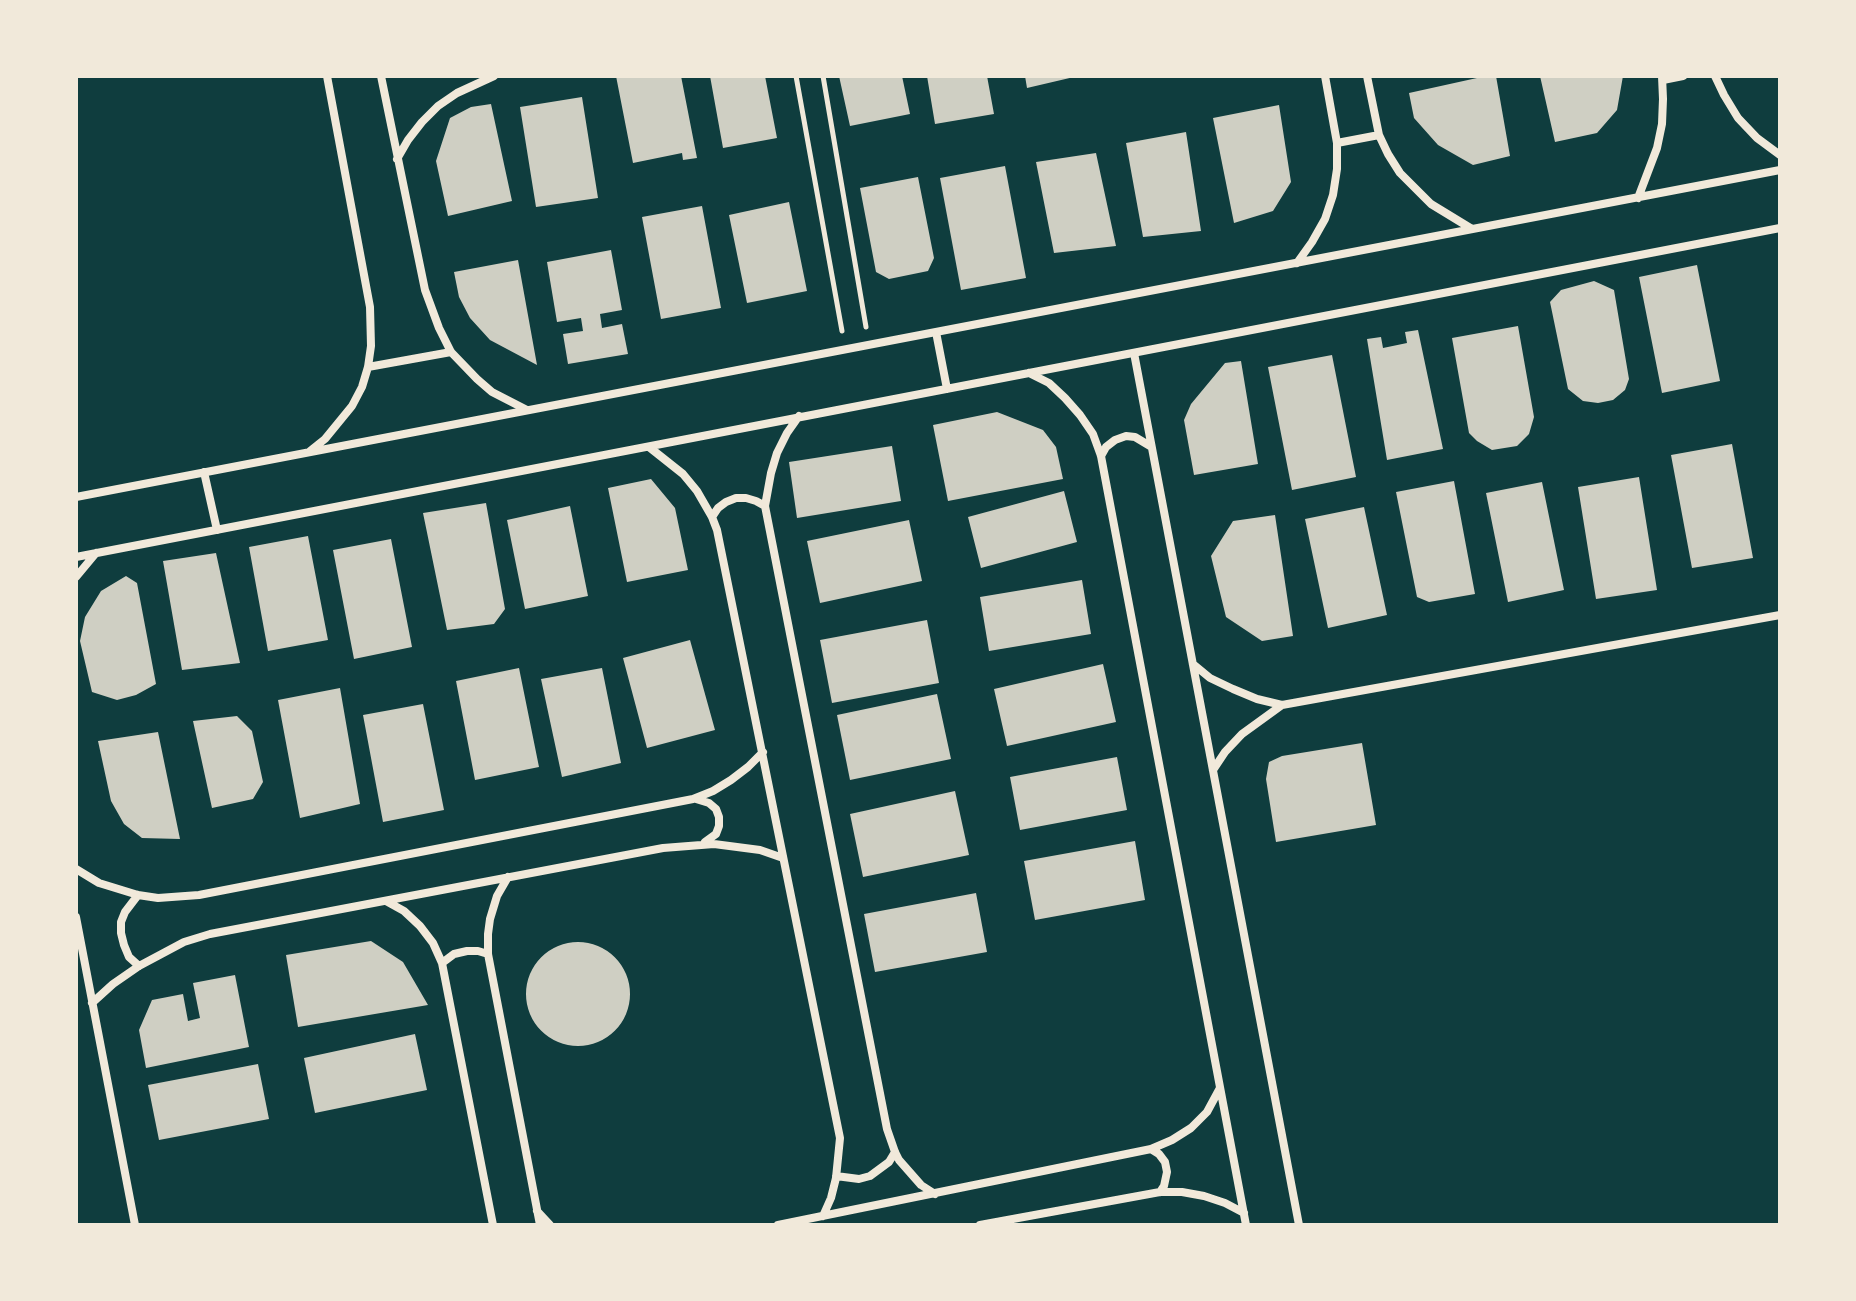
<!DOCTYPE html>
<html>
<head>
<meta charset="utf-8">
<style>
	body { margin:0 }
	#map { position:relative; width:1856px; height:1301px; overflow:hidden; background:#0f3d3e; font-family:Poppins,sans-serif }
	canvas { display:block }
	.frame { position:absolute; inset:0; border:78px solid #f1e9da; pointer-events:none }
</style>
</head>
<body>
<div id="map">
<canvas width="1856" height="1301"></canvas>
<div class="frame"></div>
</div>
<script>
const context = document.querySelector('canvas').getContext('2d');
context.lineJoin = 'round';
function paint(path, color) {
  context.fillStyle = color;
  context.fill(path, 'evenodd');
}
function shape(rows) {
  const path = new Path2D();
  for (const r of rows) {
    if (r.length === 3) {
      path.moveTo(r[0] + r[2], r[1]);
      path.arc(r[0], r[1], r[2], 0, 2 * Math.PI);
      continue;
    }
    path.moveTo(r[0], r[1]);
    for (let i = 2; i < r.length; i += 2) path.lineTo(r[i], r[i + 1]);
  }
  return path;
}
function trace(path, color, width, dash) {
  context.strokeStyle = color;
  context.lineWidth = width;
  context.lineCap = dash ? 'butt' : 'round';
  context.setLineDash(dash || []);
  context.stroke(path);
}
const building = shape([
	[616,76,681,76,697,158,683,160,682,153,633,163],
	[710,76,765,76,777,138,723,148],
	[839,76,902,76,910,114,850,126],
	[927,76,987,76,994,114,935,124],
	[1025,76,1074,76,1074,77,1027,88],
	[1486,76,1496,76,1510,156,1473,165,1438,145,1414,118,1409,93],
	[1540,76,1623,76,1617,110,1597,133,1555,142],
	[582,97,598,198,536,207,520,107],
	[491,104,512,201,448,216,436,161,450,118,471,107],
	[1279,105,1291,182,1273,211,1234,223,1213,118],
	[1186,132,1201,231,1143,237,1126,143],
	[1096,153,1116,246,1054,253,1036,162],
	[1005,166,1026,278,961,290,940,178],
	[918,177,934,258,928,271,889,279,876,272,860,188],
	[789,202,807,291,747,303,729,215],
	[702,206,721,308,661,319,642,217],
	[611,250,622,310,600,314,602,328,622,324,628,354,568,364,563,334,583,331,581,318,557,322,547,262],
	[518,260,537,365,490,340,470,318,459,297,454,272],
	[1697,265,1720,381,1662,393,1639,277],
	[1594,281,1614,290,1629,379,1625,390,1613,400,1598,403,1583,401,1568,389,1550,302,1561,290],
	[1518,326,1534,417,1529,434,1517,446,1492,450,1477,441,1469,433,1452,338],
	[1418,330,1443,449,1387,460,1367,339,1381,337,1383,348,1407,343,1405,332],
	[1332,355,1356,477,1292,490,1268,367],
	[1241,361,1258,464,1194,475,1184,420,1191,404,1225,363],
	[997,412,1043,430,1056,447,1063,479,948,501,933,425],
	[1732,444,1753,558,1692,568,1671,455],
	[892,446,901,501,797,518,789,462],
	[1639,477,1657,590,1596,599,1578,487],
	[651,479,675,508,688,570,627,582,608,488],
	[1454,481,1475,594,1429,602,1417,597,1396,492],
	[1542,482,1564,590,1508,602,1486,493],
	[1064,491,1077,542,981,568,968,517],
	[486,503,505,609,494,624,447,630,423,513],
	[570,506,588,596,525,609,507,520],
	[1364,507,1387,615,1328,628,1305,519],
	[1275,515,1293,636,1262,641,1226,617,1211,556,1233,521],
	[909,520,922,581,820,603,807,541],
	[308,536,328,640,268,651,249,547],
	[391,539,412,647,354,659,333,550],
	[216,553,240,663,182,670,163,561],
	[126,576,137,583,156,684,136,695,117,700,92,692,80,641,85,617,101,591],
	[1082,580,1091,634,989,651,980,597],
	[927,620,939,683,832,703,820,640],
	[690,640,715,730,647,748,623,658],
	[1103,664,1116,722,1007,746,994,689],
	[519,668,539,767,475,780,456,681],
	[602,668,621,763,562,777,541,679],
	[340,688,360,804,300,818,278,700],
	[937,694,951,759,850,780,837,715],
	[423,704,444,810,383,822,363,715],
	[237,716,252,731,263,782,253,799,212,808,193,721],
	[158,732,180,839,142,838,124,824,111,801,98,741],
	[1362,743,1376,825,1276,842,1266,779,1269,762,1282,756],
	[1117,757,1127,810,1020,830,1010,777],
	[955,791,969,855,863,877,850,814],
	[1135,841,1145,900,1035,920,1024,861],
	[976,893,987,952,875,972,864,914],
	[371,941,403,962,428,1005,298,1027,286,955],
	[578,994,52],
	[235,975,249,1047,146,1068,139,1030,152,1000,183,994,188,1021,200,1018,193,983],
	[415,1034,427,1090,315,1113,304,1058],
	[258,1064,269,1119,159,1140,148,1085]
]);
const path = shape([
	[796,76,842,331],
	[823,76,866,327]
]);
const minor = shape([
	[381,76,425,290,439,328,451,352,477,379,492,392,527,410],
	[1367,76,1379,135,1388,154,1400,173,1431,204,1472,229],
	[1715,76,1724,95,1738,118,1757,138,1780,155],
	[1663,80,1683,76],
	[1337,143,1379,135],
	[397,159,408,140,422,122,438,106,457,93,494,76],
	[1638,198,1657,148,1662,124,1663,99,1662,76],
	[1297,263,1312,242,1325,219,1333,195,1337,169,1337,143,1325,76],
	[936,332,947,389],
	[1134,353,1299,1225],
	[368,367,451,352],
	[1029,373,1049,383,1065,398,1080,415,1093,434,1101,456,1246,1225],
	[799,416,787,433,777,453,771,473,765,506,887,1129,895,1152,899,1160,921,1185,935,1194],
	[649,447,683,474,697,491,712,517,717,530,840,1138,836,1178,831,1198,823,1216],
	[310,451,325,439,352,406,362,387,368,367,371,346,370,307,327,76],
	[1101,456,1106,447,1115,440,1126,436,1135,437,1150,446],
	[204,472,217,530],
	[76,497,1780,170],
	[712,517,718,508,726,502,736,498,746,498,756,501,765,506],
	[76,557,1780,228],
	[76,577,96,553],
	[1193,664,1210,678,1233,689,1257,699,1282,705],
	[1213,770,1225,752,1242,734,1282,705,1780,615],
	[696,799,709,803,716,809,719,817,719,826,716,834,705,842],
	[76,869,99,883,138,895,158,898,199,895,693,799,713,791,731,780,748,767,763,752],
	[508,877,497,896,490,919,488,934,488,954,540,1225],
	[138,895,125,912,121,922,121,933,124,945,129,957,139,966],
	[386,901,404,911,420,926,433,943,442,963,493,1225],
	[76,917,135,1225],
	[442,963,454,954,467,951,478,951,488,954],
	[92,1003,113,984,139,966,184,942,210,934,663,848,714,844,760,850,783,858],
	[1151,1149,1159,1154,1165,1162,1167,1172,1164,1186,1160,1192],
	[836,1176,859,1179,870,1176,889,1162,895,1152],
	[537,1211,550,1225],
	[778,1225,1151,1149,1172,1140,1191,1128,1207,1112,1220,1088],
	[980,1225,1160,1192,1182,1192,1204,1196,1225,1203,1244,1213]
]);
paint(building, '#cfcfc3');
trace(path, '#f1e9da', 5);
trace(minor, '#f1e9da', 8);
</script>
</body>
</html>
